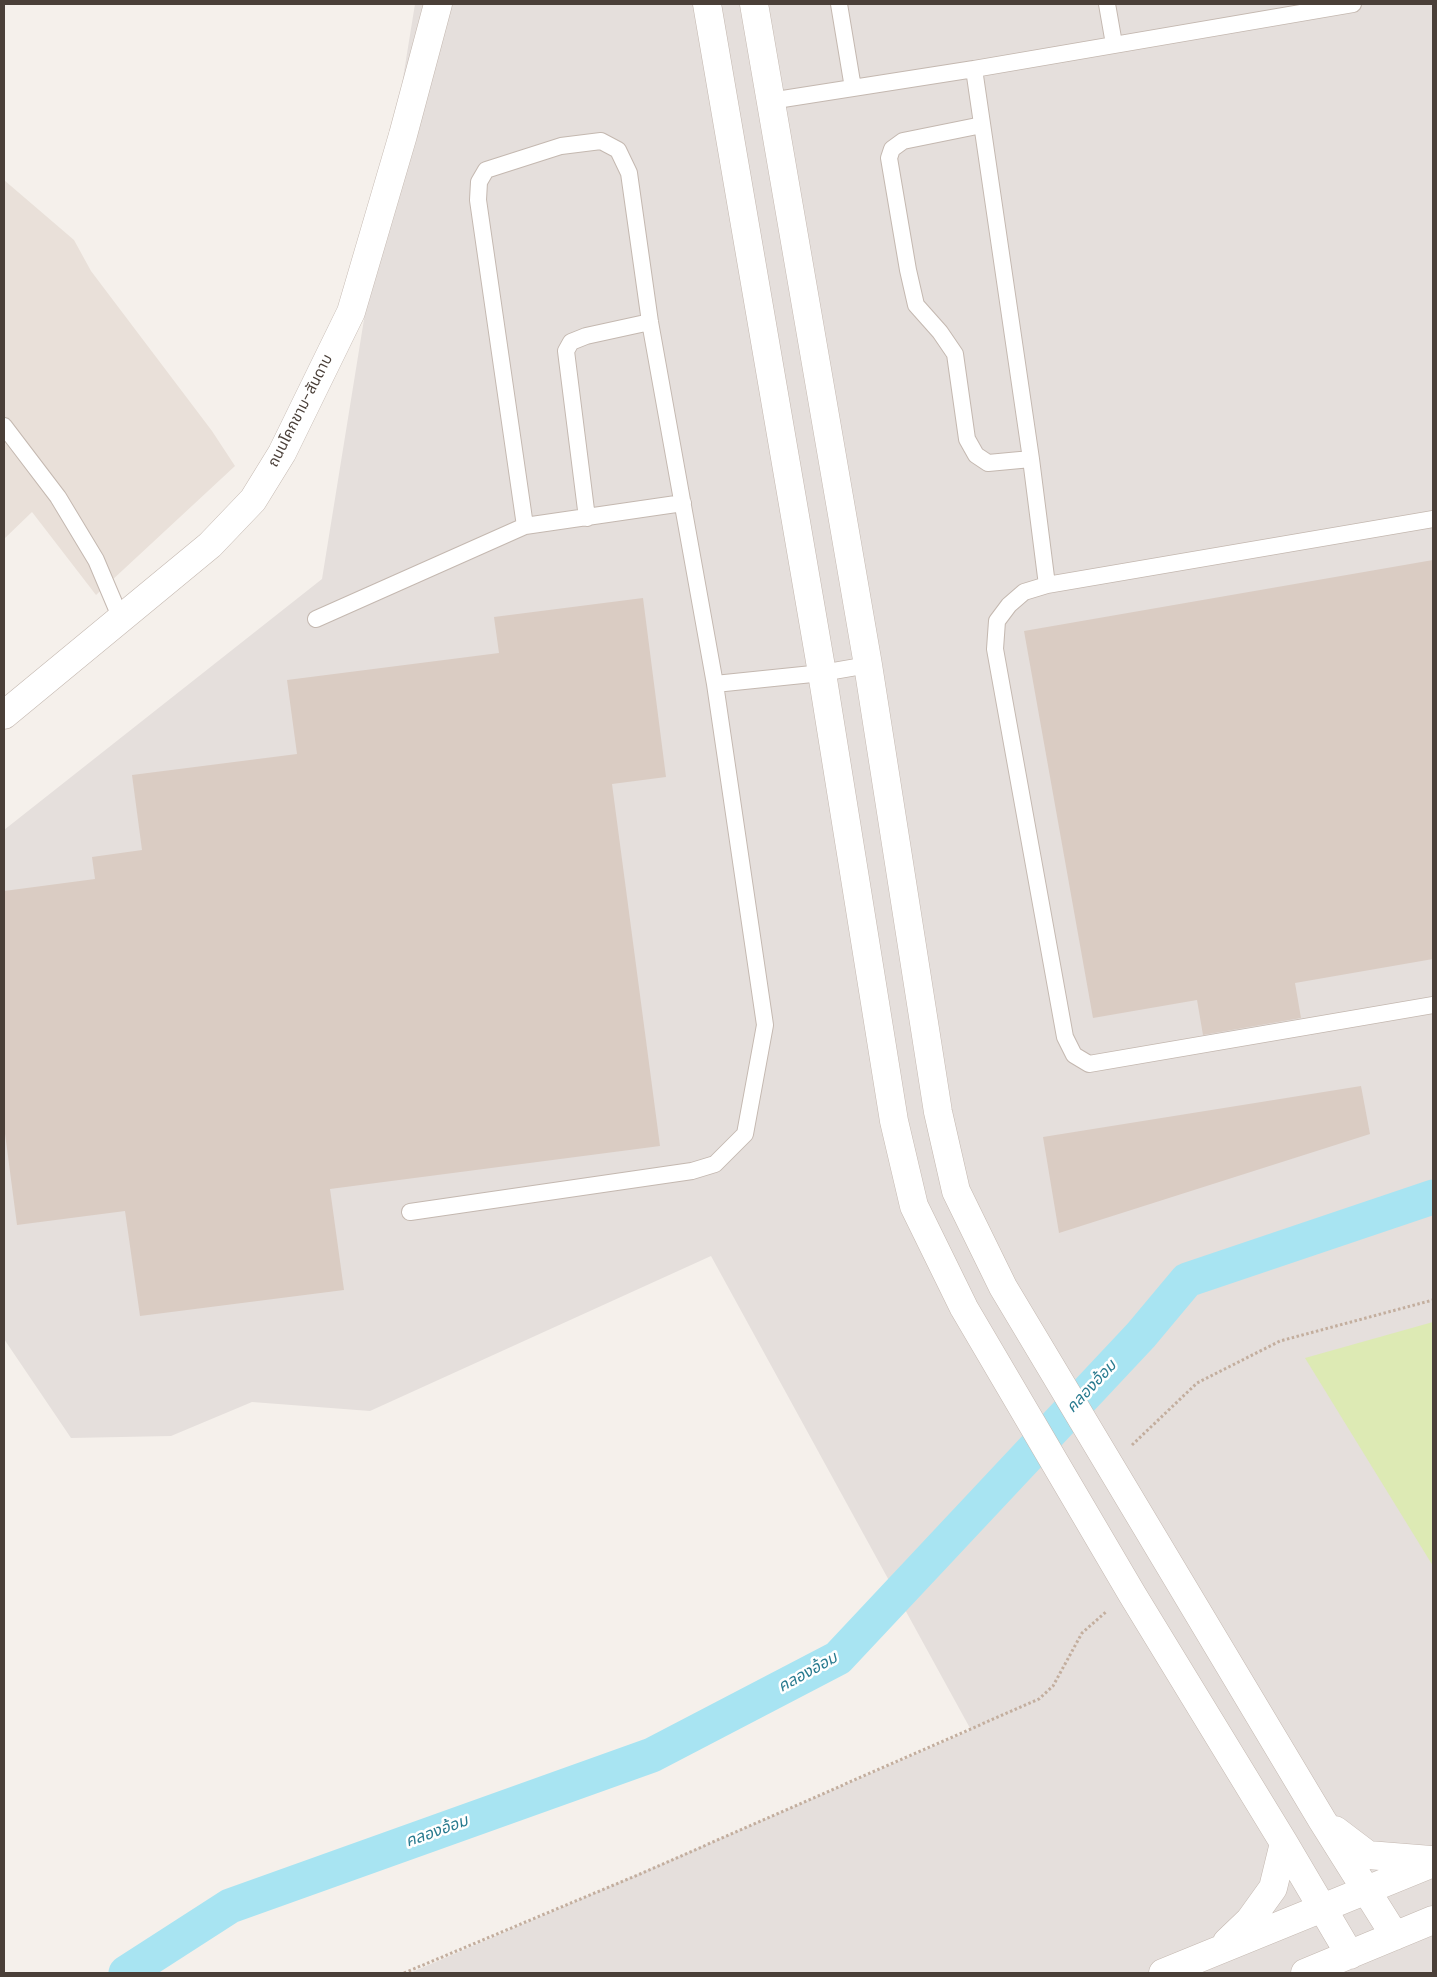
<!DOCTYPE html>
<html>
<head>
<meta charset="utf-8">
<style>
	body { margin:0 }
	#map { position:relative; width:1437px; height:1977px; overflow:hidden; background:#f5f0eb; font-family:Poppins,sans-serif }
	canvas { display:block }
	.frame { position:absolute; inset:0; border:5px solid #4a3f38; pointer-events:none }
</style>
</head>
<body>
<div id="map">
<canvas width="1437" height="1977"></canvas>
<div class="frame"></div>
</div>
<script>
const context = document.querySelector('canvas').getContext('2d');
context.lineJoin = 'round';
function paint(path, color) {
  context.fillStyle = color;
  context.fill(path, 'evenodd');
}
function shape(rows) {
  const path = new Path2D();
  for (const r of rows) {
    path.moveTo(r[0], r[1]);
    for (let i = 2; i < r.length; i += 2) path.lineTo(r[i], r[i + 1]);
  }
  return path;
}
function trace(path, color, width, dash) {
  context.strokeStyle = color;
  context.lineWidth = width;
  context.lineCap = dash ? 'butt' : 'round';
  context.setLineDash(dash || []);
  context.stroke(path);
}
function write(font, color, halo, rows, align = 'center') {
  context.font = font + ' Poppins,"Noto Sans Thai",sans-serif';
  context.lineWidth = 5;
  context.setLineDash([]);
  context.textBaseline = 'middle';
  context.strokeStyle = halo;
  context.fillStyle = color;
  for (const [text, x, y, turn = 0] of rows) {
    context.save();
    context.translate(x, y);
    context.rotate((+turn || 0) * Math.PI / 180);
    context.textAlign = isNaN(turn) ? turn : align;
    if (halo) context.strokeText(text, 0, 0);
    context.fillText(text, 0, 0);
    context.restore();
  }
}
const residential = shape([
	[4,180,74,240,91,271,212,431,235,466,96,595,32,512,4,539]
]);
const industrial = shape([
	[415,4,1433,4,1433,1973,410,1973,971,1730,711,1256,370,1411,252,1402,171,1436,71,1438,4,1339,4,830,322,579]
]);
const green = shape([
	[1433,1322,1433,1566,1305,1358]
]);
const canal = shape([
	[126,1973,230,1906,652,1755,838,1658,1141,1335,1187,1280,1433,1197]
]);
const building = shape([
	[1433,560,1433,959,1295,983,1301,1018,1203,1035,1197,1000,1093,1018,1024,631],
	[643,598,666,777,612,784,660,1146,330,1189,344,1290,140,1316,125,1211,17,1225,4,1126,4,891,95,879,92,857,142,850,132,775,297,754,287,680,499,653,494,617],
	[1361,1086,1370,1134,1059,1233,1043,1137]
]);
const path = shape([
	[1132,1445,1197,1383,1280,1341,1433,1300],
	[404,1973,640,1874,1039,1699,1053,1686,1082,1633,1107,1611]
]);
const service = shape([
	[839,4,853,88],
	[1107,4,1114,44],
	[974,69,1353,4],
	[770,101,974,69,1031,459,1047,585,1433,519],
	[982,125,903,141,892,149,889,158,908,270,916,305,940,332,955,354,967,439,976,455,988,463,1031,459],
	[4,426,58,497,96,560,121,619],
	[587,518,566,351,571,342,586,336,650,322],
	[525,526,683,503],
	[1047,585,1024,592,1009,605,997,621,995,649,1065,1037,1074,1055,1089,1064,1433,1005],
	[316,619,525,526,478,200,479,182,486,170,561,146,601,141,618,150,629,173,650,322,715,684],
	[410,1212,692,1171,715,1164,745,1134,765,1025,715,684,822,673,868,665]
]);
const minor = shape([
	[707,4,822,673,894,1121,914,1206,964,1308,1132,1594,1284,1843,1350,1955],
	[754,4,868,665,938,1112,956,1191,1003,1287,1322,1820,1395,1936],
	[4,715,210,545,253,500,282,453,351,312,403,135,438,4],
	[1335,1830,1368,1855,1431,1860],
	[1227,1942,1250,1920,1273,1888,1284,1843],
	[1163,1973,1433,1863],
	[1305,1973,1433,1920]
]);
const streetNames = [
	["ถนนโคกขาม-สันดาบ",301,411,-63]
];
const waterNames = [
	["คลองอ้อม",1092,1387,-47],
	["คลองอ้อม",808,1673,-29],
	["คลองอ้อม",437,1832,-20]
];
paint(residential, '#e9e0d9');
paint(industrial, '#e5dfdc');
paint(green, '#ddeab4');
trace(canal, '#a8e4f2', 35);
paint(building, '#daccc3');
trace(service, '#c4b8b0', 18);
trace(minor, '#c4b8b0', 29);
trace(path, '#c3ae9e', 3, [2.5, 2.5]);
trace(service, '#fff', 16);
trace(minor, '#fff', 28);
write('15px', '#4a3f38', '#fff', streetNames);
write('italic 16px', '#287a8f', '#fff', waterNames);
</script>
</body>
</html>
